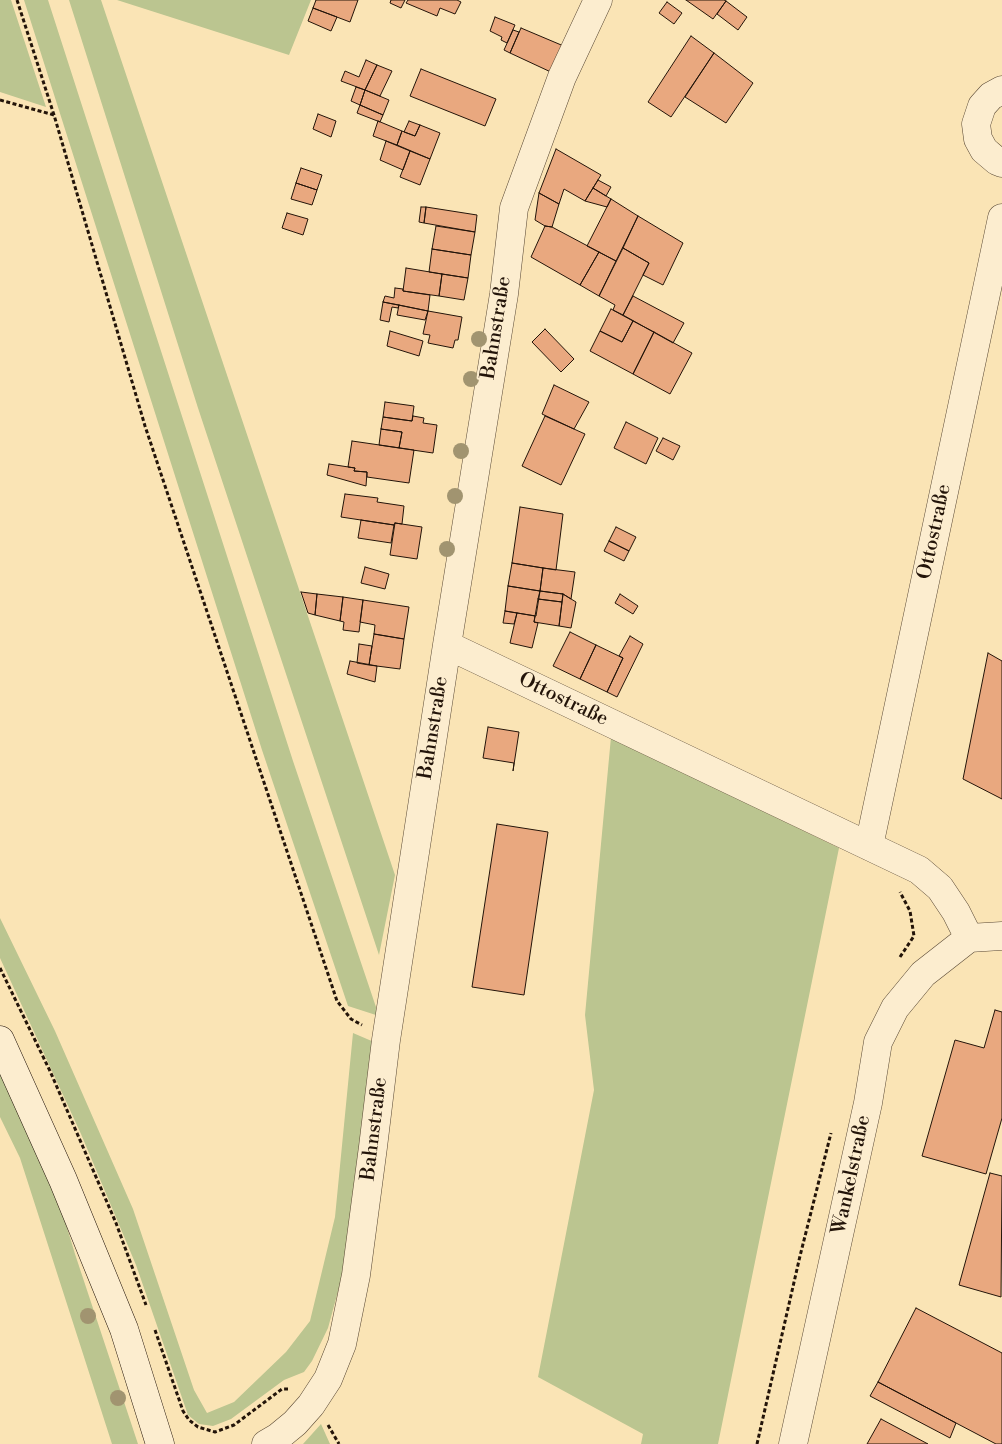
<!DOCTYPE html>
<html>
<head>
<meta charset="utf-8">
<style>
	body { margin:0 }
	canvas { display:block; background:#fae4b5 }
</style>
</head>
<body>
<canvas width="1002" height="1444"></canvas>
<script>
const context = document.querySelector('canvas').getContext('2d');
context.lineJoin = 'round';
function paint(path, color) {
  context.fillStyle = color;
  context.fill(path, 'evenodd');
}
function shape(rows) {
  const path = new Path2D();
  for (const r of rows) {
    path.moveTo(r[0], r[1]);
    for (let i = 2; i < r.length; i += 2) path.lineTo(r[i], r[i + 1]);
  }
  return path;
}
function trace(path, color, width, dash) {
  context.strokeStyle = color;
  context.lineWidth = width;
  context.lineCap = dash ? 'butt' : 'round';
  context.setLineDash(dash || []);
  context.stroke(path);
}
function write(font, color, halo, rows, align = 'center') {
  context.font = font + ' "Libre Bodoni",serif';
  context.lineWidth = 4;
  context.setLineDash([]);
  context.textBaseline = 'middle';
  context.strokeStyle = halo;
  context.fillStyle = color;
  for (const [text, x, y, turn = 0] of rows) {
    context.save();
    context.translate(x, y);
    context.rotate((+turn || 0) * Math.PI / 180);
    context.textAlign = isNaN(turn) ? turn : align;
    if (halo) context.strokeText(text, 0, 0);
    context.fillText(text, 0, 0);
    context.restore();
  }
}
const green = shape([
	[0,0,11,0,46,107,0,92],
	[24,0,48,0,293,761,379,1016,348,1006,262,750],
	[69,0,101,0,395,875,379,955,198,408],
	[117,0,311,0,289,55],
	[611,737,839,848,718,1444,641,1444,643,1434,538,1377,594,1090,585,1015],
	[0,918,55,1031,133,1209,194,1390,207,1413,234,1402,286,1352,310,1321,335,1217,353,1033,374,1042,347,1251,340,1284,328,1328,312,1361,304,1372,284,1380,231,1419,213,1426,199,1424,188,1415,136,1265,81,1134,0,958],
	[0,1061,51,1175,75,1254,138,1444,112,1444,20,1158,0,1117],
	[321,1424,330,1444,303,1444]
]);
const building = shape([
	[316,0,358,0,350,22,313,8,316,0],
	[391,0,405,0,401,8,390,3,391,0],
	[408,0,457,0,461,2,455,14,440,8,437,16,406,3,408,0],
	[686,0,724,0,726,1,713,19,686,0],
	[726,1,747,17,738,30,717,14,726,1],
	[667,2,682,13,674,24,659,13,667,2],
	[313,8,337,17,331,31,308,21,313,8],
	[495,17,515,25,507,43,501,40,502,37,490,31,495,17],
	[521,28,566,47,553,73,510,53,521,28],
	[513,30,519,32,510,53,504,50,513,30],
	[691,36,714,53,671,117,648,102,691,36],
	[714,53,753,83,726,123,685,97,714,53],
	[366,60,377,65,365,90,341,81,345,71,359,77,366,60],
	[377,65,392,71,380,96,365,90,377,65],
	[421,69,496,99,485,126,410,96,421,69],
	[356,87,365,90,360,105,351,101,356,87],
	[365,90,389,100,383,115,360,105,365,90],
	[360,105,383,115,380,122,357,113,360,105],
	[318,114,336,121,331,137,313,129,318,114],
	[378,121,402,131,397,145,373,136,378,121],
	[409,121,420,125,415,136,404,132,409,121],
	[420,125,440,133,430,159,397,145,402,131,415,136,420,125],
	[386,141,410,151,403,170,380,160,386,141],
	[556,149,601,175,585,201,564,189,559,204,539,193,556,149],
	[410,151,430,159,420,185,400,177,410,151],
	[301,168,322,175,317,190,296,183,301,168],
	[598,180,611,187,606,196,593,188,598,180],
	[296,183,317,190,312,205,291,199,296,183],
	[593,188,611,199,607,207,585,201,593,188],
	[539,193,559,204,552,227,545,226,535,220,539,193],
	[611,199,638,216,616,261,587,246,611,199],
	[421,207,426,207,424,223,419,222,421,207],
	[426,207,477,215,475,232,424,223,426,207],
	[287,213,308,219,303,235,282,228,287,213],
	[638,216,683,243,663,285,643,275,649,263,623,248,638,216],
	[436,226,475,232,471,255,432,249,436,226],
	[545,226,552,227,599,252,580,285,531,257,545,226],
	[623,248,649,263,623,315,613,310,615,305,599,296,623,248],
	[432,249,471,255,468,278,429,272,432,249],
	[599,252,616,261,599,296,580,285,599,252],
	[406,268,442,274,439,296,403,291,406,268],
	[442,274,468,278,464,300,439,296,442,274],
	[395,288,403,289,403,291,430,295,428,311,383,302,385,296,394,298,395,288],
	[633,296,684,323,673,343,623,315,633,296],
	[383,302,399,305,398,308,392,307,389,322,380,320,383,302],
	[399,305,428,311,425,320,397,315,399,305],
	[611,309,633,321,622,342,600,331,611,309],
	[428,311,462,317,458,340,455,340,453,348,428,343,430,335,423,334,428,311],
	[633,321,654,332,633,374,590,351,600,331,622,342,633,321],
	[545,329,574,359,561,372,532,342,545,329],
	[390,331,423,341,419,356,387,346,390,331],
	[654,332,692,353,670,394,633,374,654,332],
	[554,385,589,402,574,429,542,414,554,385],
	[385,402,414,406,412,421,383,417,385,402],
	[413,416,424,418,423,423,437,425,433,453,399,448,402,432,381,429,383,417,412,421,413,416],
	[545,416,585,434,561,485,522,466,545,416],
	[626,422,658,438,646,464,614,448,626,422],
	[381,429,402,432,399,448,379,445,381,429],
	[663,438,680,446,673,460,656,451,663,438],
	[352,441,414,450,409,483,367,477,367,472,354,471,355,468,348,467,352,441],
	[329,464,355,468,354,471,367,472,366,486,327,475,329,464],
	[345,494,378,498,377,502,404,506,402,524,395,523,394,525,341,517,345,494],
	[520,507,563,514,556,570,512,563,520,507],
	[361,520,394,525,391,543,358,538,361,520],
	[395,523,422,527,417,559,390,555,395,523],
	[616,527,636,537,629,551,609,541,616,527],
	[609,541,629,551,624,561,604,551,609,541],
	[512,563,543,568,540,591,508,586,512,563],
	[365,567,389,574,385,589,361,583,365,567],
	[543,568,575,572,571,599,563,594,540,591,543,568],
	[508,586,540,591,536,616,505,611,508,586],
	[540,591,563,594,562,602,538,599,540,591],
	[301,592,317,594,315,615,308,613,301,592],
	[317,594,343,597,340,621,315,615,317,594],
	[563,594,576,602,571,628,559,626,563,594],
	[620,594,638,606,633,614,615,603,620,594],
	[343,597,363,600,359,632,343,630,344,622,340,621,343,597],
	[538,599,562,602,559,626,534,622,538,599],
	[363,600,409,607,404,639,374,634,375,625,360,622,363,600],
	[505,611,517,613,514,624,503,623,505,611],
	[517,613,535,616,534,622,538,623,532,648,510,643,517,613],
	[570,632,596,645,580,679,553,666,570,632],
	[374,634,404,639,400,669,369,665,374,634],
	[630,636,643,644,617,697,607,692,623,658,619,656,630,636],
	[359,644,372,646,369,665,357,663,359,644],
	[596,645,623,658,607,692,580,679,596,645],
	[988,653,1002,661,1002,799,963,779,988,653],
	[350,661,377,666,375,682,347,674,350,661],
	[488,727,519,732,513,771,514,763,483,758,488,727],
	[497,824,548,832,524,995,472,987,497,824],
	[995,1010,1002,1012,1002,1118,986,1174,922,1156,955,1040,984,1048,995,1010],
	[990,1173,1002,1176,1001,1297,959,1285,990,1173],
	[916,1308,1002,1353,1002,1444,996,1444,878,1382,916,1308],
	[878,1382,956,1423,950,1438,870,1396,878,1382],
	[881,1419,928,1444,867,1444,881,1419]
]);
const path = shape([
	[17,0,54,115,145,426,337,1001,351,1019,362,1025],
	[0,100,54,115],
	[900,957,914,936,910,911,900,892],
	[0,968,50,1071,116,1223,146,1305],
	[155,1330,183,1411,189,1420,198,1427,215,1432,234,1425,282,1389,288,1389],
	[328,1425,339,1444],
	[757,1444,800,1256,831,1133]
]);
const minor = shape([
	[1002,90,991,96,982,106,976,124,978,139,984,150,997,161,1002,163],
	[447,645,919,870,940,888,956,912,969,938,1002,936],
	[869,846,1002,218],
	[266,1444,278,1437,295,1423,311,1405,328,1379,342,1344,356,1275,373,1147,386,1040,447,645,504,294,514,208,562,77,598,0],
	[793,1444,868,1103,878,1042,895,1008,923,974,969,938]
]);
const secondary = shape([
	[0,1040,63,1180,124,1329,160,1444]
]);
const trees = [
	[479,339],
	[471,379],
	[461,451],
	[455,496],
	[447,549],
	[88,1316],
	[118,1398]
];
const streetNames = [
	["Bahnstraße",497,328,-81],
	["Ottostraße",935,532,-78],
	["Ottostraße",563,700,26],
	["Bahnstraße",434,728,-81],
	["Bahnstraße",375,1129,-83],
	["Wankelstraße",852,1175,-78]
];
paint(green, '#bbc590');
paint(building, '#e9a87f');
trace(building, '#231409', 1);
trace(minor, '#594834', 29);
trace(secondary, '#231409', 29);
trace(path, '#231409', 3, [4, 2.5]);
trace(minor, '#fcedcf', 28);
trace(secondary, '#fcedcf', 28);
context.fillStyle = '#a19470';
for (const [x, y] of trees) {
  context.beginPath();
  context.arc(x, y, 8, 0, 2 * Math.PI);
  context.fill();
}
write('20px', '#231409', '#fcedcf', streetNames);
</script>
</body>
</html>
